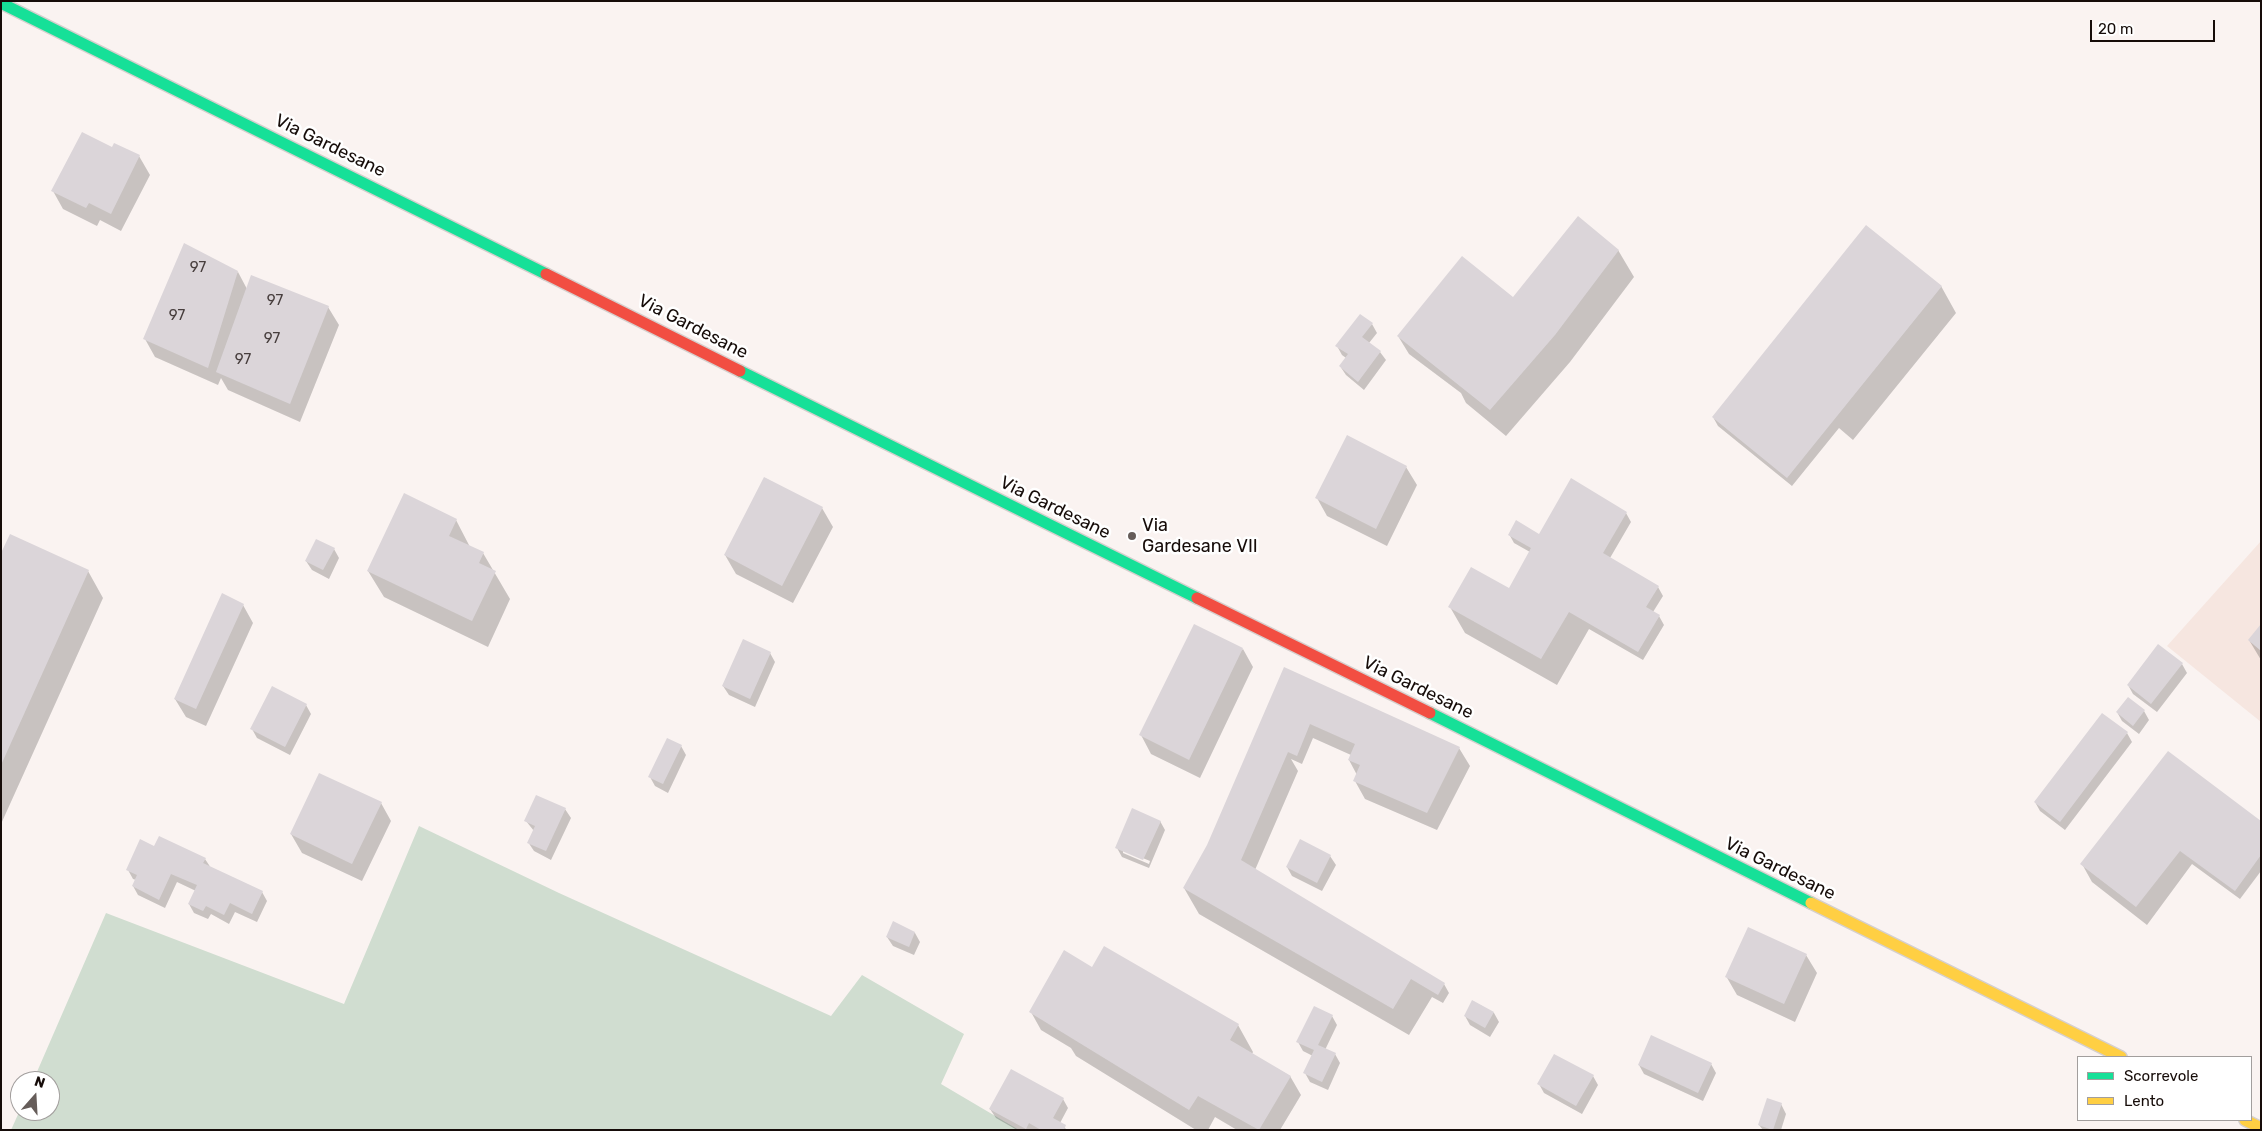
<!DOCTYPE html>
<html>
<head>
<meta charset="utf-8">
<style>
	body { margin:0 }
	#map { position:relative; width:2262px; height:1131px; overflow:hidden; background:#faf3f1; font-family:Rubik,sans-serif }
	canvas { display:block }
	.frame { position:absolute; inset:0; border:2px solid #160c09; pointer-events:none }
	.legend { position:absolute; left:2077px; top:1056px; width:175px; height:65px; box-sizing:border-box; background:#fff; border:1px solid #a29e9d; margin:0; padding:6px 9px; list-style:none; font-size:15px; color:#160c09 }
	.legend li { display:flex; align-items:center; gap:10px; height:25px }
	.legend b { width:25px; border:1px solid #a29e9d }
	.north { position:absolute; left:10px; top:1071px; width:50px; height:50px; box-sizing:border-box; background:#fff; border:1px solid #a29e9d; border-radius:50%; rotate:19deg; font-size:14px; font-weight:700; line-height:20px; text-align:center; color:#160c09 }
	.north::after { content:''; display:block; margin:auto; width:18px; height:22px; background:#665d5a; clip-path:polygon(50% 0,100% 100%,50% 72%,0 100%) }
	.scale { position:absolute; left:2090px; top:20px; width:125px; height:22px; box-sizing:border-box; border:2px solid #160c09; border-top:0; padding-left:6px; font-size:15px; line-height:18px; white-space:nowrap; color:#160c09; -webkit-text-stroke:4px #fff; paint-order:stroke }
</style>
</head>
<body>
<div id="map">
<canvas width="2262" height="1131"></canvas>
<div class="frame"></div>
<ul class="legend">
<li><b style="height:6px;background:#16e098"></b>Scorrevole</li>
<li><b style="height:6px;background:#ffcf43"></b>Lento</li>
</ul>
<div class="north">N</div>
<div class="scale">20 m</div>
</div>
<script>
const context = document.querySelector('canvas').getContext('2d');
context.lineJoin = 'round';
function paint(path, color) {
  context.fillStyle = color;
  context.fill(path, 'evenodd');
}
function shape(rows) {
  const path = new Path2D();
  for (const r of rows) {
    path.moveTo(r[0], r[1]);
    for (let i = 2; i < r.length; i += 2) path.lineTo(r[i], r[i + 1]);
  }
  return path;
}
function trace(path, color, width, dash) {
  context.strokeStyle = color;
  context.lineWidth = width;
  context.lineCap = dash ? 'butt' : 'round';
  context.setLineDash(dash || []);
  context.stroke(path);
}
function write(font, color, halo, rows, align = 'center') {
  context.font = font + ' Rubik,sans-serif';
  context.lineWidth = 5;
  context.setLineDash([]);
  context.textBaseline = 'middle';
  context.strokeStyle = halo;
  context.fillStyle = color;
  for (const [text, x, y, turn = 0] of rows) {
    context.save();
    context.translate(x, y);
    context.rotate((+turn || 0) * Math.PI / 180);
    context.textAlign = isNaN(turn) ? turn : align;
    if (halo) context.strokeText(text, 0, 0);
    context.fillText(text, 0, 0);
    context.restore();
  }
}
const built = shape([
	[2261,541,2261,722,2167,646]
]);
const green = shape([
	[419,826,559,893,831,1016,862,975,964,1034,941,1084,1019,1130,11,1130,20,1110,50,1111,50,1081,33,1081,106,913,344,1004]
]);
const shadow = shape([
	[113,149,139,156,150,175,121,231,100,220,97,226,63,209,53,191],
	[1618,250,1634,277,1570,362,1506,436,1466,403,1461,393,1409,354,1398,336,1513,299],
	[238,272,247,289,328,307,339,325,300,422,228,390,221,378,218,385,155,357,145,339],
	[1941,286,1956,313,1853,440,1839,428,1792,486,1718,426,1713,417],
	[1372,324,1377,333,1369,343,1380,352,1386,360,1364,390,1346,375,1340,366,1346,358,1342,355,1337,346],
	[1406,467,1417,485,1387,546,1327,516,1317,498],
	[765,478,822,508,833,527,793,603,736,574,725,555],
	[1572,480,1626,513,1631,522,1610,558,1658,587,1663,596,1653,612,1659,616,1664,625,1643,660,1589,629,1557,685,1465,633,1450,607,1510,590,1530,552,1514,543,1509,534,1540,535],
	[456,520,470,547,483,553,510,599,488,647,384,597,368,571],
	[334,549,339,558,329,579,312,570,306,561],
	[1,556,88,571,103,598,1,824],
	[243,605,253,623,206,726,186,717,175,699],
	[2261,626,2261,660,2249,640],
	[1243,649,1253,667,1200,778,1151,754,1141,735],
	[770,653,775,662,755,707,729,695,723,686],
	[2182,664,2187,673,2157,712,2133,694,2128,685],
	[1285,669,1459,748,1470,766,1437,830,1365,799,1355,781,1357,775,1349,760,1351,755,1313,738,1302,764,1291,759,1298,771,1255,870,1444,984,1449,993,1443,1003,1432,997,1409,1035,1199,914,1184,888,1208,846],
	[306,705,311,714,290,755,257,738,252,729],
	[2144,711,2149,720,2139,734,2122,721,2117,712],
	[2127,733,2132,742,2065,830,2040,811,2035,802],
	[681,746,686,755,668,793,655,786,650,777],
	[381,803,391,821,362,881,302,853,291,834],
	[565,809,571,818,551,860,534,851,528,842,534,831,526,821],
	[1160,821,1165,830,1149,868,1122,857,1117,848],
	[1123,850,1150,861,1149,864,1123,853],
	[2261,823,2261,871,2240,899,2192,864,2147,925,2092,882,2082,864],
	[155,848,205,859,211,868,262,892,267,901,257,922,235,912,229,924,211,914,208,919,194,913,189,904,196,891,177,882,165,908,138,895,133,886,136,880,133,879,128,870],
	[1330,856,1336,865,1322,891,1292,876,1287,867],
	[893,923,915,933,920,942,914,955,893,946,887,937],
	[1806,955,1817,973,1795,1022,1737,995,1726,976],
	[1093,968,1238,1025,1253,1052,1252,1054,1290,1076,1301,1095,1280,1130,1237,1130,1215,1117,1208,1130,1196,1130,1076,1056,1071,1048,1041,1030,1031,1012],
	[1473,1001,1494,1013,1499,1022,1490,1037,1470,1025,1465,1016],
	[1332,1016,1337,1025,1325,1050,1335,1054,1340,1063,1328,1090,1310,1082,1305,1073,1313,1056,1303,1051,1298,1042],
	[1711,1064,1716,1073,1703,1101,1644,1074,1639,1065],
	[1593,1076,1598,1085,1582,1114,1544,1093,1539,1084],
	[1063,1099,1068,1108,1060,1123,1067,1130,1017,1130,996,1118,990,1109],
	[1781,1104,1786,1114,1781,1130,1763,1130,1759,1125]
]);
const building = shape([
	[82,132,112,147,114,143,140,155,111,214,89,203,86,208,51,191],
	[1578,216,1619,250,1555,335,1490,410,1397,336,1462,256,1513,297],
	[1866,225,1942,286,1787,478,1712,417],
	[184,243,238,271,208,368,143,339],
	[251,275,329,306,290,404,216,372],
	[1360,314,1373,323,1362,337,1381,351,1358,382,1339,366,1348,354,1335,346],
	[1347,435,1407,466,1376,529,1315,498],
	[764,477,823,507,782,586,724,555],
	[1571,478,1627,512,1603,553,1659,586,1646,607,1660,615,1638,652,1569,612,1541,659,1448,607,1471,567,1509,588,1531,548,1508,535,1516,520,1539,534],
	[404,493,457,519,449,536,484,552,479,563,496,571,472,621,367,571],
	[10,534,89,570,1,765,1,553],
	[316,539,335,548,323,570,305,561],
	[222,593,244,604,196,709,174,699],
	[1194,624,1243,648,1189,760,1139,735],
	[2261,624,2261,651,2248,640],
	[743,639,771,652,750,699,722,686],
	[2158,644,2183,663,2151,704,2127,685],
	[1284,667,1460,747,1427,813,1353,781,1360,765,1348,760,1355,744,1310,724,1297,756,1288,752,1241,860,1445,983,1438,995,1411,979,1393,1009,1183,888,1207,845],
	[272,686,307,704,285,747,250,729],
	[2128,697,2145,710,2133,726,2116,712],
	[2102,713,2128,732,2060,822,2034,802],
	[667,738,682,745,663,784,648,777],
	[2168,751,2261,821,2261,855,2235,891,2180,851,2136,907,2080,864],
	[319,773,382,802,352,864,290,834],
	[536,795,566,808,546,851,527,843,535,826,524,821],
	[1132,808,1161,821,1143,860,1115,848],
	[159,836,206,858,203,863,263,891,252,914,230,903,224,915,206,906,203,911,188,904,197,885,171,874,159,900,132,886,137,875,126,870,140,839,154,846],
	[1300,839,1331,855,1317,883,1286,867],
	[893,921,915,932,909,947,886,937],
	[1748,927,1807,954,1784,1004,1725,977],
	[1104,946,1239,1024,1230,1040,1291,1076,1259,1130,1198,1096,1189,1110,1029,1012,1064,950,1092,967],
	[1472,1000,1494,1012,1485,1028,1464,1016],
	[1314,1006,1333,1015,1318,1045,1336,1053,1322,1082,1303,1073,1314,1050,1296,1042],
	[1651,1035,1712,1063,1698,1093,1638,1065],
	[1554,1054,1594,1075,1576,1106,1537,1084],
	[1011,1069,1064,1098,1053,1118,1066,1125,1064,1130,1041,1130,1029,1123,1026,1129,989,1109],
	[1767,1098,1782,1103,1773,1130,1758,1125]
]);
const fast = shape([
	[1,3,546,274],
	[740,371,1197,598],
	[1430,713,1811,903]
]);
const slow = shape([
	[1811,903,2121,1057],
	[2245,1120,2261,1128]
]);
const jam = shape([
	[546,274,740,371],
	[1197,598,1430,713]
]);
const markers = [
	[1132,536,5,"#665d5a"]
];
const numberNames = [
	["97",198,268],
	["97",275,301],
	["97",177,316],
	["97",272,339],
	["97",243,360]
];
const streetNames = [
	["Via Gardesane",330,146,26],
	["Via Gardesane",693,327,27],
	["Via Gardesane",1055,508,26],
	["Via Gardesane",1418,688,26],
	["Via Gardesane",1780,869,26]
];
const poiNames = [
	["Via",1142,526],
	["Gardesane VII",1142,547]
];
paint(built, '#f6e6e0');
paint(green, '#d0ddd0');
paint(shadow, '#0003');
paint(building, '#dbd5d9');
trace(fast, '#d5cfcd', 14);
trace(slow, '#d5cfcd', 14);
trace(jam, '#d5cfcd', 14);
trace(fast, '#16e098', 11);
trace(slow, '#ffcf43', 11);
trace(jam, '#f24e42', 11);
for (const [x, y, r, color] of markers) {
  const dot = new Path2D();
  dot.arc(x, y, r, 0, 2 * Math.PI);
  context.fillStyle = color;
  context.fill(dot);
  trace(dot, '#fff', 2);
}
write('15px', '#473e3d', null, numberNames);
write('18px', '#160c09', '#fff', streetNames);
write('18px', '#160c09', '#fff', poiNames, 'left');
</script>
</body>
</html>
